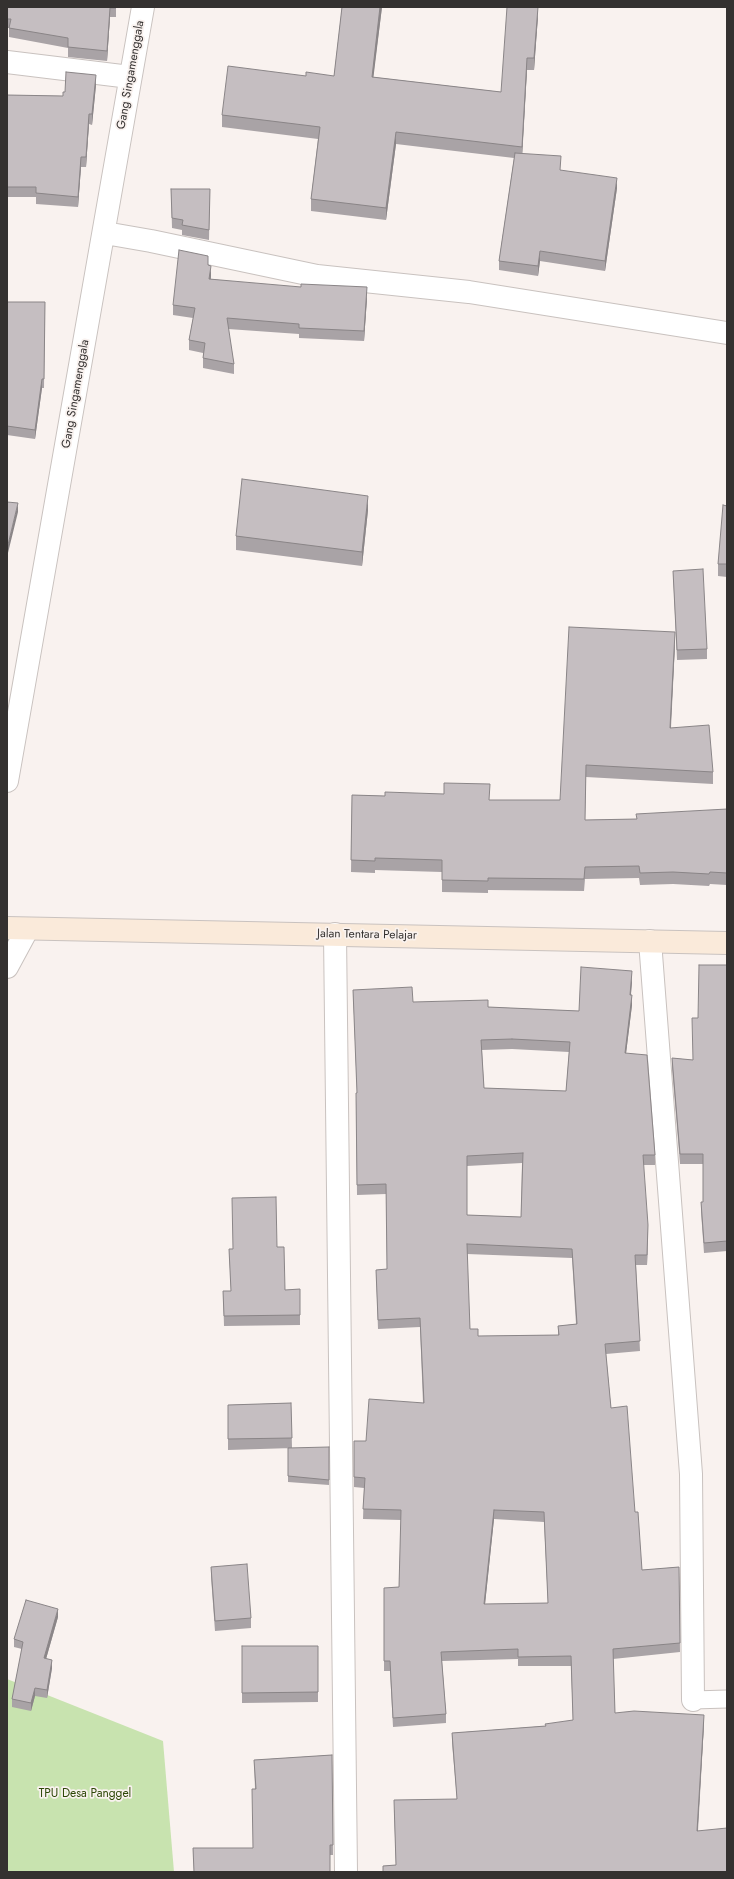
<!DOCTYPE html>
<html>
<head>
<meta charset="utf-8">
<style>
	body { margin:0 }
	#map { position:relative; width:734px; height:1879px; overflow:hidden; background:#f9f2ef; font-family:Jost,sans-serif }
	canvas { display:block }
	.frame { position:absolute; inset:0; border:8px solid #343130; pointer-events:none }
</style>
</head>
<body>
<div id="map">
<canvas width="734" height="1879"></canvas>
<div class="frame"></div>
</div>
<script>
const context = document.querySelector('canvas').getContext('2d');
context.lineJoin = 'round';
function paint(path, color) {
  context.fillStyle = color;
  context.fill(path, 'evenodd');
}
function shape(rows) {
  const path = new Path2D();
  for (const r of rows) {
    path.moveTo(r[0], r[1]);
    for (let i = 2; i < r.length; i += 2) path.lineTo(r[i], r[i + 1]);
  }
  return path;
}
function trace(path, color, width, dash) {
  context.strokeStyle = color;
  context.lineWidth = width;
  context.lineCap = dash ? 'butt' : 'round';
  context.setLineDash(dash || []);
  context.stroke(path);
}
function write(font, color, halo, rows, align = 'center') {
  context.font = font + ' Jost,sans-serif';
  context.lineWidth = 3.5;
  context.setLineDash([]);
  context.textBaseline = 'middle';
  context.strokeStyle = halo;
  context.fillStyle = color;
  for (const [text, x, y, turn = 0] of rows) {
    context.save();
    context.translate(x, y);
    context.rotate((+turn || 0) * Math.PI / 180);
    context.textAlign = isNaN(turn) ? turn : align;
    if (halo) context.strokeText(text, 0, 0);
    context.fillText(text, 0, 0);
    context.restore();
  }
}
const green = shape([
	[7,1679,163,1741,174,1872,7,1872]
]);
const lane = shape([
	[693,1700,727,1699]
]);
const street = shape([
	[7,62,130,77],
	[105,233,151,241,317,276,469,292,727,333],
	[7,781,143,7],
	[335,934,346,1872],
	[650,941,691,1474,693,1700],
	[7,967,27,930]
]);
const secondary = shape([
	[7,928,727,943]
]);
const wall = shape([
	[7,7,116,7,116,17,110,17,107,61,68,57,68,48,9,37,9,28,7,28],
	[342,7,382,7,373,77,501,92,538,16,534,70,527,70,522,154,560,170,617,188,605,271,540,261,538,276,499,270,499,261,514,158,396,144,386,220,311,211,311,199,318,139,222,127,222,115,306,76,334,76],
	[96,85,92,125,89,124,86,167,81,167,78,207,36,204,36,197,7,197,7,95,63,96,65,92],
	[171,189,210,189,209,240,182,235,182,230,172,228],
	[208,265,211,276,211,279,367,298,364,341,299,338,299,334,228,329,234,364,234,374,203,368,203,353,189,350,189,340,193,318,173,315,173,305],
	[7,302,45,302,44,388,42,388,35,439,7,435],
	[727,506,727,577,718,576,718,564],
	[368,510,362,566,236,550,236,536],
	[673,571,707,649,707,659,677,660],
	[675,644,671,728,713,772,713,784,586,777,585,820,636,819,727,809,727,885,710,884,709,886,673,884,640,885,639,878,585,879,584,891,488,890,488,893,442,892,442,872,375,870,375,873,351,872,352,795,385,796,444,794,490,800,560,800],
	[727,965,727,1251,704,1253,701,1212,701,1202,703,1202,703,1164,680,1164,672,1068,672,1058,693,1060,698,1018],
	[632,981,631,995,632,1005,626,1053,655,1155,655,1165,643,1165,648,1235,647,1265,636,1265,640,1351,606,1354,611,1408,635,1512,642,1570,679,1567,680,1652,613,1659,615,1713,704,1724,698,1831,727,1872,383,1872,383,1866,396,1865,394,1810,457,1799,452,1743,452,1733,545,1726,573,1720,571,1666,518,1666,518,1659,442,1661,446,1714,446,1723,393,1727,390,1671,384,1671,384,1588,399,1587,401,1520,363,1519,364,1488,354,1487,354,1441,366,1441,423,1403,420,1327,378,1329,376,1270,387,1269,386,1194,357,1195,356,1103,357,1093,353,990,413,1002,488,1007,579,1011],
	[512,1049,569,1052,566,1091,484,1088,482,1050],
	[522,1163,521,1217,467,1215,467,1166],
	[467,1254,572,1258,576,1324,558,1326,558,1335,478,1336,470,1329],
	[494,1519,544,1522,548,1603,485,1604],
	[277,1247,285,1290,300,1289,300,1325,224,1326,223,1291,231,1291,229,1249],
	[291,1403,292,1448,228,1450,228,1405],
	[288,1448,329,1480,329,1485,288,1482],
	[211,1567,251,1618,251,1628,215,1631,211,1577],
	[58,1617,46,1659,52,1668,47,1698,35,1696,31,1711,12,1707,12,1699,22,1649,14,1647,14,1639],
	[242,1646,318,1646,318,1702,242,1703],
	[332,1755,333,1855,330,1855,330,1872,194,1872,193,1848,253,1848,255,1789,254,1760]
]);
const shadedWall = shape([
	[380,7,382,7,372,89,372,77],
	[538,7,538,16,534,70,534,58],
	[110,8,110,17,107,61,107,51],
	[527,58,527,70,522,159,522,147],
	[96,75,96,85,92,125,92,114],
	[89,114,89,124,86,167,86,157],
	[396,132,396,144,386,220,386,208],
	[81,157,81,167,78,207,78,197],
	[617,178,617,188,605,271,605,261],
	[540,251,540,261,538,276,538,266],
	[211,266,211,276,209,289,209,279],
	[367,287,367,298,364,341,364,331],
	[42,379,42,388,35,439,35,430],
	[368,496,368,510,362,566,362,552],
	[18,503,18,512,7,557,7,549],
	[675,632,675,644,670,740,670,728],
	[632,971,632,981,630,1004,630,995],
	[632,995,632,1005,625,1062,625,1053],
	[648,1225,648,1235,647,1265,647,1255],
	[494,1510,494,1519,484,1614,484,1604],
	[58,1609,58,1617,44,1666,44,1658],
	[52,1660,52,1668,47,1698,47,1690],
	[35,1688,35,1696,31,1711,31,1703],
	[704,1715,704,1724,697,1841,697,1831]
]);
const building = shape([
	[7,7,116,7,116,8,110,8,107,51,68,47,68,38,9,28,11,19,7,19,7,7],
	[342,7,380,7,372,77,501,92,507,7,538,7,534,58,527,58,522,147,396,132,386,208,311,199,320,127,222,115,228,66,306,76,306,72,334,76,342,7],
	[66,72,96,75,92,114,89,114,86,157,81,157,78,197,36,193,36,187,7,187,7,95,63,96,63,92,65,92,66,72],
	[515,153,561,156,560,170,617,178,605,261,540,251,538,266,499,261,515,153],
	[171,189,210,189,209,230,182,225,183,220,172,218,171,189],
	[179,250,208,256,208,265,211,266,209,279,301,287,301,284,367,287,364,331,299,328,299,324,227,318,234,364,203,358,205,343,189,340,195,308,173,305,179,250],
	[7,302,45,302,44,379,42,379,35,430,7,426,7,302],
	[242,479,368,496,362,552,236,536,242,479],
	[7,502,18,503,7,549,7,502],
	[723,505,727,506,727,564,718,564,723,505],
	[703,569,707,649,677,650,673,571,703,569],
	[569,627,675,632,670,728,709,725,713,772,586,765,585,820,637,819,636,814,727,809,727,873,710,872,709,874,673,872,640,873,639,866,585,867,584,879,488,878,488,881,442,880,442,860,375,858,375,861,351,860,352,795,385,796,385,792,444,794,444,783,490,784,489,800,560,800,569,627],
	[699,965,727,965,727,1241,704,1243,701,1202,703,1202,703,1154,680,1154,672,1058,693,1060,692,1018,698,1018,699,965],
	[581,967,632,971,630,995,632,995,625,1053,647,1055,655,1155,643,1155,648,1225,647,1255,635,1255,640,1341,605,1344,611,1408,627,1406,635,1512,638,1512,642,1570,679,1567,680,1643,613,1649,615,1713,634,1711,704,1715,697,1831,727,1828,727,1872,383,1872,383,1866,396,1865,394,1800,457,1799,452,1733,546,1726,545,1724,573,1720,571,1656,518,1657,518,1649,441,1652,446,1714,393,1718,390,1661,384,1661,384,1588,399,1587,401,1510,363,1509,365,1478,354,1477,354,1441,366,1441,369,1399,424,1403,420,1318,378,1320,376,1270,387,1269,386,1184,357,1185,356,1093,357,1093,353,990,412,987,413,1002,488,1000,488,1007,579,1011,581,967],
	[512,1039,570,1042,566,1091,484,1088,481,1040,512,1039],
	[523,1153,521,1217,467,1215,467,1156,523,1153],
	[467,1244,572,1249,577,1324,558,1326,559,1335,478,1336,478,1329,470,1329,467,1244],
	[494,1510,544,1512,548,1603,484,1604,494,1510],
	[276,1197,277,1247,284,1247,285,1290,300,1289,300,1315,224,1316,223,1291,231,1291,229,1249,233,1249,232,1198,276,1197],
	[291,1403,292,1438,228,1439,228,1405,291,1403],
	[329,1447,329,1480,288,1476,288,1448,329,1447],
	[247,1564,251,1618,215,1621,211,1567,247,1564],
	[26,1600,58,1609,44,1658,52,1660,47,1690,35,1688,31,1703,12,1699,23,1642,14,1639,26,1600],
	[242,1646,318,1646,318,1692,242,1693,242,1646],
	[332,1755,333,1845,330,1845,330,1872,194,1872,193,1848,253,1848,252,1789,256,1789,254,1760,332,1755]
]);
const streetNames = [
	["Gang Singamenggala",131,75,-80],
	["Gang Singamenggala",76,394,-80],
	["Jalan Tentara Pelajar",367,935,1]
];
const parkNames = [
	["TPU Desa Panggel",85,1794]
];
paint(green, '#c8e3af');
trace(lane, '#c9c2bf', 19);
trace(street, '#c9c2bf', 24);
trace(secondary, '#c9c2bf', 24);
trace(lane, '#fff', 17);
trace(street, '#fff', 22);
trace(secondary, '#faeada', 22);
paint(wall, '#a9a3a6');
paint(shadedWall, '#8a8587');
paint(building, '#c5bec1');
trace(building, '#8a8587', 1);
write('12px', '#343130', '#f9f2ef', streetNames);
write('12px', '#2e4808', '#f9f2ef', parkNames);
</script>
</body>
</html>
